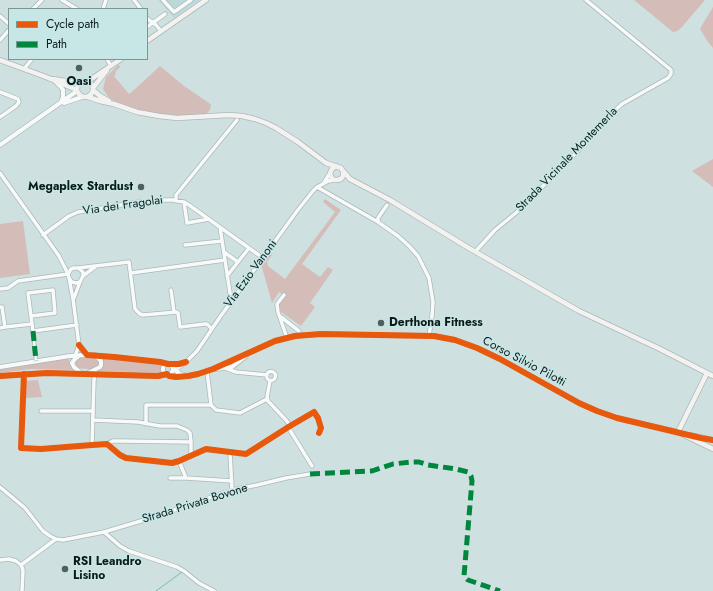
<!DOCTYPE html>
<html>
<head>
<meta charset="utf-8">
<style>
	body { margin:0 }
	#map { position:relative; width:713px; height:591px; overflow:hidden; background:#cee0e0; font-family:Jost,sans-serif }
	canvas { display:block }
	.legend { position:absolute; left:8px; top:8px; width:140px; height:52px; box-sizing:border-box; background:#c7e7e7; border:1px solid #7d9595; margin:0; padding:5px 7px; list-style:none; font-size:12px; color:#0e1a1a }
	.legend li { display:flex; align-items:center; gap:8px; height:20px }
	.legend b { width:20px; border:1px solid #7d9595 }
</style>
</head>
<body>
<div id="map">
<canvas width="713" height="591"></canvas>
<ul class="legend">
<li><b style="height:5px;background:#e8590c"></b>Cycle path</li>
<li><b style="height:5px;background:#00873e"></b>Path</li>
</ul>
</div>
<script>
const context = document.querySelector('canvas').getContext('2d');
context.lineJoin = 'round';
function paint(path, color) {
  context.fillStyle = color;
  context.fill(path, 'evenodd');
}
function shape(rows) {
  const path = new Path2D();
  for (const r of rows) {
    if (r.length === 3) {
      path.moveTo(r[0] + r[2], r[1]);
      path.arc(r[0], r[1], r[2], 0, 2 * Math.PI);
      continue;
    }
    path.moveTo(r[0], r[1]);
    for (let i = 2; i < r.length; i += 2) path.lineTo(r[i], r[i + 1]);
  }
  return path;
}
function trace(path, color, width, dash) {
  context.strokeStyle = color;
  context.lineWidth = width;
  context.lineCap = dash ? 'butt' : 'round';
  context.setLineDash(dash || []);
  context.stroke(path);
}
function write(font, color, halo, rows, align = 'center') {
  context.font = font + ' Jost,sans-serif';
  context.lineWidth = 3;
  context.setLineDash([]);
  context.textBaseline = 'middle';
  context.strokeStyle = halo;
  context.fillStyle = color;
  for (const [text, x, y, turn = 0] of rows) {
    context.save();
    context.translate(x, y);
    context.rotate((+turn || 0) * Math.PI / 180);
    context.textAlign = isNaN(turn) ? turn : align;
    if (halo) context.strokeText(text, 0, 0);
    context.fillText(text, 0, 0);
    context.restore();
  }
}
const built = shape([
	[158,0,199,0,174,18]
]);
const green = shape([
	[634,0,705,0,681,28,677,31,673,32],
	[713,7,713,48,708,42,700,29,701,27],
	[118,65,120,66,120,67,115,72,116,74,114,76,129,94,135,89,160,66,184,86,209,103,211,105,210,110,206,114,171,116,141,111,117,103,109,98,103,89,106,77],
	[713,159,713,187,692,171],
	[325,199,341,210,302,264,320,277,328,267,333,270,310,303,315,307,301,326,281,312,279,305,286,294,283,292,282,294,279,292,272,303,261,264,270,253,272,255,267,262,268,266,285,279,335,212,323,202],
	[23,221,30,274,0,278,0,224],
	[84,357,93,357,96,358,99,360,99,364,98,366,92,369,87,369,78,368,76,366,75,362,79,358],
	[100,357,163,364,161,369,163,373,97,371,101,367,103,361],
	[68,358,69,359,70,364,75,370,31,369,0,373,0,369],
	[38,380,42,397,25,398,25,381]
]);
const stream = shape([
	[156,591,182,572]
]);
const pedestrian = shape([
	[33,331,36,361]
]);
const minor = shape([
	[62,0,77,9],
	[134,0,141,9],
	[163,0,174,12,191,0],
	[33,9,42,0],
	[103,9,106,0],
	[0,16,9,24],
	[147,18,149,20,156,25,161,31],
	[147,27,165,14],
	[0,40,9,30],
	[107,59,111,66],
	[24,69,32,59],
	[0,92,18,99,19,102,16,106,0,117],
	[0,173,59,256,68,274,18,281,8,288,0,289],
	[330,173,323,184,328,181,336,180],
	[317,187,378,222],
	[176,201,176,195,237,120],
	[184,202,187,223,209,219],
	[387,205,378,218,378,222,398,236,409,246,418,256,429,278,433,302,432,316,429,336],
	[220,227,230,293,232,297,234,299],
	[43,235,69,216,78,212,139,202,165,200,173,200,184,202,189,205,263,258],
	[185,245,222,241],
	[224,252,238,262,227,276],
	[475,252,495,230,517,212,577,152,600,124,622,104,668,78,671,74,671,70,665,65,586,0],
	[238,262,249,248],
	[78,268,129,262,135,309,140,314,143,315,177,312,178,313,180,327,205,324,207,324,212,329],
	[131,273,225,260],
	[83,276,83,272,78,268,74,268,71,269,68,274,69,278,72,282,76,283,80,282,83,276,95,267],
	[69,278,73,299,79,345,87,355],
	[171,290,174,312],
	[284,295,277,304,278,312,287,338],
	[74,298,80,282],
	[0,307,2,307,5,327,0,328],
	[31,316,55,313,53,290,28,293,31,316,32,324,33,331,77,325],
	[281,317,299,331],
	[5,327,32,324],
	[75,356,79,345],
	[168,364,185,363],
	[225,368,236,372,267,375],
	[271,376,4.5],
	[177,372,178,368,186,362,197,351,220,317,297,211,313,191,317,187,323,184],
	[24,374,21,448,41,449,92,445,107,444,120,455,126,458,172,463,179,461,206,449,246,454,290,426,314,412,318,418,321,428,319,433],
	[270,381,267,397,268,401,286,420,290,426],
	[211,405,216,410,240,413,267,399],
	[41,411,93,411],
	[93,420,138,422,160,426,177,426,187,430,190,433,191,442],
	[146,424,146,405,211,405,207,371],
	[288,427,312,466],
	[107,444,113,441,119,441,191,442,191,456],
	[92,445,94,380,95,372],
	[230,452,232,490],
	[179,461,186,478,232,481],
	[170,478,186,478],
	[0,487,25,508,43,531,50,536,56,539,63,540,104,532,120,546,129,551,177,567,184,571,199,583,214,591],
	[104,532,151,518,232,490,257,485,286,478,310,474],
	[0,560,9,559,16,561,21,565,23,570,22,591],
	[21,565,56,539]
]);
const tertiary = shape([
	[56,82,61,87,63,90,63,97,61,102],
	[64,103,82,97],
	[0,145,77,91],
	[80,355,75,359,72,363,74,367,81,373],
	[168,369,5],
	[0,367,70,356,87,355,114,357,160,362,168,364],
	[172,367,180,374,184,375],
	[215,369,225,368,232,367,246,356],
	[88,373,100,367,101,365,101,361,95,355],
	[0,376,47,373,158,376,167,374,169,376,176,377,188,376,198,374,213,369,275,341,295,336,321,334,434,336,455,340,477,348,500,359,579,403,597,411,617,418,678,432]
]);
const secondary = shape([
	[147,41,206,0],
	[0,60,46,77,77,90],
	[52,79,80,83],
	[85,89,8],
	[87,82,121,59],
	[93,88,107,70],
	[93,90,100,96,109,101],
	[88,97,100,101,114,104,137,112,159,116,177,118,229,115,242,116,255,119,266,123,276,128,298,142,326,163,341,168,343,171,343,176,341,179,337,180,334,180,331,177,330,173,332,169,336,166],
	[344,172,350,179,390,200,467,247,579,311,660,349,713,376],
	[678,432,707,373],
	[678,432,713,449],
	[689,435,713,440]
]);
const quiet = shape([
	[33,331,36,361],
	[310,474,372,471,393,464,411,462,419,462,428,465,456,469,468,472,471,476,472,481,464,576,468,580,500,591]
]);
const cycleway = shape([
	[79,345,87,355,114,357,160,362,168,364,179,364,186,362],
	[24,374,21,448,41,449,92,445,107,444,120,455,126,458,172,463,179,461,206,449,246,454,290,426,314,412,318,418,321,428,319,433],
	[0,376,47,373,158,376,167,374,169,376,176,377,188,376,198,374,213,369,275,341,295,336,321,334,434,336,455,340,477,348,500,359,579,403,597,411,617,418,701,438,713,440]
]);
const markers = [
	[79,68,4,"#515f5f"],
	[141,187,4,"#515f5f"],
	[381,323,4,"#515f5f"],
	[65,569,4,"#515f5f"]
];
const poiNames = [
	["Oasi",79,82,"center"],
	["Megaplex Stardust",133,187,"right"],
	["Derthona Fitness",389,323],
	["RSI Leandro",73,562],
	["Lisino",73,576]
];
const streetNames = [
	["Strada Vicinale Montemerla",567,160,-46],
	["Via dei Fragolai",123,206,-8],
	["Via Ezio Vanoni",251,274,-54],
	["Corso Silvio Pilotti",524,362,28],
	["Strada Privata Bovone",195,504,-17]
];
paint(built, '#bbd9d9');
paint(green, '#d4bdb8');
trace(stream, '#7bbaba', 1);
trace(pedestrian, '#abb8b8', 4);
trace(minor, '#abb8b8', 5);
trace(tertiary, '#abb8b8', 5.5);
trace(secondary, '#abb8b8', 6);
trace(pedestrian, '#f8fafa', 2.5);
trace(minor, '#f8fafa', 3.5);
trace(tertiary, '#f8fafa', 4);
trace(secondary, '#f3f2f1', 4.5);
trace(quiet, '#00873e', 5, [10, 5]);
trace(cycleway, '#e8590c', 6);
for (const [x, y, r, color] of markers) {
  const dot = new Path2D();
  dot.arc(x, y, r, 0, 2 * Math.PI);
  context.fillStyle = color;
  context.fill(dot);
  trace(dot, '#c7e7e7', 1.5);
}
write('bold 12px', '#0e1a1a', '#c7e7e7', poiNames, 'left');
write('12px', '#0e1a1a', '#c7e7e7', streetNames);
</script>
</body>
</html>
